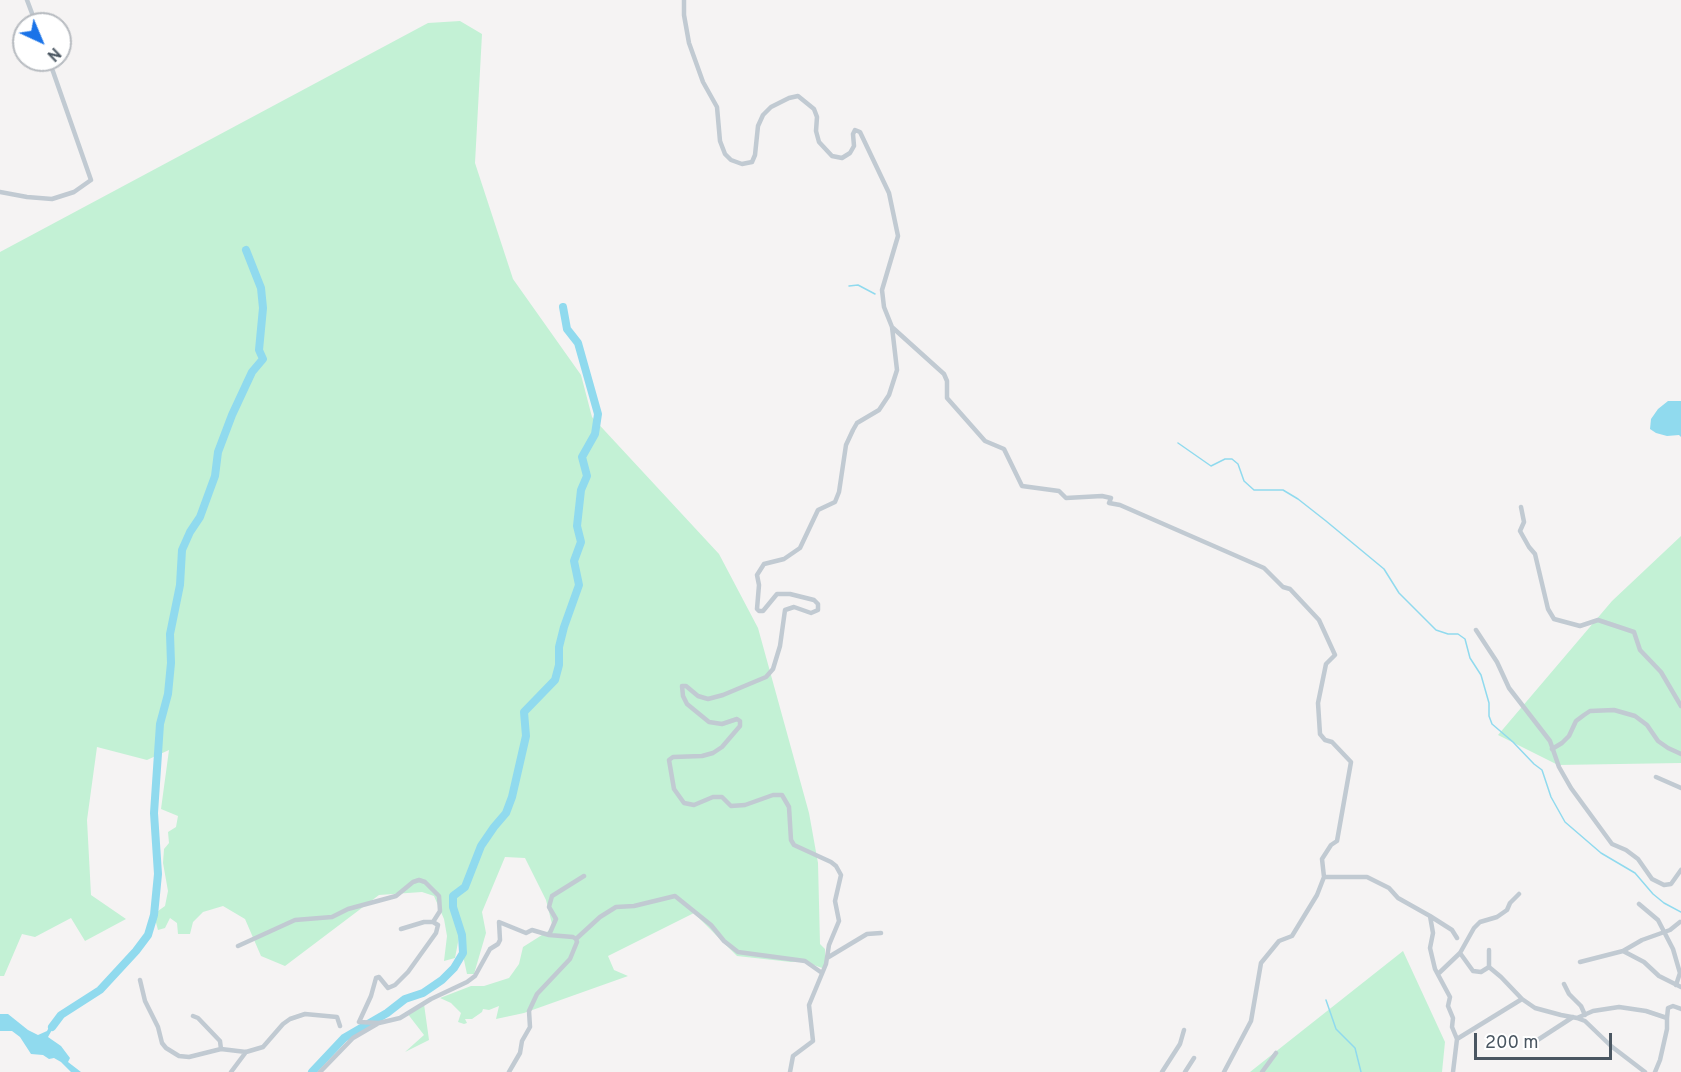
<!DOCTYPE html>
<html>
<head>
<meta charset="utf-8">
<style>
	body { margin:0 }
	#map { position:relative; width:1681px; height:1072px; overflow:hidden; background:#f5f3f3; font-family:Overpass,sans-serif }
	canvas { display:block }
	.north { position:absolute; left:12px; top:12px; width:60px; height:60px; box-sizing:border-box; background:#fff; border:2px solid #b7bbc0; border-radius:50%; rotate:136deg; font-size:16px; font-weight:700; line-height:24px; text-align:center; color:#4a5661 }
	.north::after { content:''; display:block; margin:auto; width:21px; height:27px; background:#1a73e8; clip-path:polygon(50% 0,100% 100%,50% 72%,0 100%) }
	.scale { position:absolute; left:1474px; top:1033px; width:138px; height:27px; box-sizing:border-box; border:3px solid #4a5661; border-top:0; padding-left:8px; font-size:18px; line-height:21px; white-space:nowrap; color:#4a5661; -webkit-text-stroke:4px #fff; paint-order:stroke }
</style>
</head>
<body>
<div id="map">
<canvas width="1681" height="1072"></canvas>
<div class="north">N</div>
<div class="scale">200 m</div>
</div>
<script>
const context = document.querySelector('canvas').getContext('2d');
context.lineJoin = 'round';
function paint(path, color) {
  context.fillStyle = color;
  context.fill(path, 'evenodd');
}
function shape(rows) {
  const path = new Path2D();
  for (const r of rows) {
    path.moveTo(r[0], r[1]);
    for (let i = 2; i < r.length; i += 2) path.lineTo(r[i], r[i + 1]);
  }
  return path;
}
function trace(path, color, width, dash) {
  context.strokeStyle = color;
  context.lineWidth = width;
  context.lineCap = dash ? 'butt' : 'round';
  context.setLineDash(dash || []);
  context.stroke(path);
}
const green = shape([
	[460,21,482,34,475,163,513,279,581,375,592,417,719,554,758,628,809,813,818,863,820,944,825,949,825,969,802,961,791,962,737,956,694,913,608,956,614,970,628,976,524,1013,496,1019,499,1006,489,1010,483,1009,482,1012,472,1019,465,1019,467,1023,464,1024,458,1022,461,1013,451,1003,440,998,471,986,484,986,509,978,519,964,523,947,553,928,546,900,525,858,505,857,482,912,486,933,474,974,467,974,459,937,455,958,444,961,447,936,444,919,434,896,422,892,379,895,285,966,261,956,245,919,223,906,203,912,193,922,190,934,178,934,177,923,170,918,165,928,158,930,155,919,158,911,165,906,168,891,163,863,164,849,169,843,168,832,176,827,178,816,161,809,169,750,147,760,97,747,87,820,91,895,126,919,85,941,71,918,35,937,22,934,4,976,0,976,0,252,428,23],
	[1681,536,1681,763,1558,765,1498,735,1612,601],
	[1403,951,1445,1042,1442,1072,1250,1072],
	[424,1004,429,1040,405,1052,424,1035,407,1013]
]);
const water = shape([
	[1668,401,1681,401,1681,437,1679,435,1667,436,1656,433,1650,429,1651,419,1658,409],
	[0,1014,8,1014,28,1030,38,1035,47,1031,50,1025,58,1019,48,1037,61,1046,70,1058,68,1062,81,1072,71,1072,61,1062,54,1058,49,1059,43,1055,31,1054,20,1037,12,1031,0,1031]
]);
const stream = shape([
	[849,286,858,285,875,294],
	[1178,443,1211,466,1225,459,1232,459,1238,464,1244,481,1254,490,1283,490,1298,499,1326,521,1384,569,1399,593,1436,630,1448,634,1458,634,1465,639,1470,658,1481,675,1489,703,1489,716,1492,724,1513,742,1534,764,1542,770,1551,797,1565,822,1601,853,1635,873,1653,894,1664,903,1681,912],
	[1326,1000,1336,1029,1355,1048,1361,1072]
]);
const river = shape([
	[52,1027,61,1015,100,990,136,951,148,935,154,915,158,874,154,813,160,724,168,694,171,663,170,634,180,585,182,550,190,532,200,517,215,476,218,452,232,415,252,372,263,359,259,350,263,308,261,288,246,250],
	[312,1072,344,1038,387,1013,405,999,423,993,442,980,454,968,463,953,462,935,453,907,453,896,465,887,481,846,494,827,506,813,512,797,526,736,524,712,555,680,559,665,559,647,564,627,579,585,574,561,581,542,577,526,581,490,587,476,582,457,595,434,598,414,578,343,567,329,563,307]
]);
const street = shape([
	[27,0,36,24],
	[684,0,684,15,689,43,703,82,717,107,720,141,725,154,731,160,742,164,752,162,755,155,758,126,763,115,771,107,789,98,798,96,814,109,817,117,816,131,819,142,832,156,842,158,850,153,854,146,853,134,855,130,860,132,889,193,898,236,882,290,884,307,892,327,897,370,889,395,879,410,857,423,853,430,846,445,839,492,835,502,818,510,800,548,784,559,764,564,757,575,759,585,757,609,759,611,763,611,777,594,790,594,814,600,818,604,818,610,811,613,794,607,785,610,780,646,773,669,766,677,723,695,708,699,698,696,686,686,682,686,683,696,687,704,709,722,722,724,737,719,740,721,740,726,722,747,713,753,702,756,673,757,669,760,674,789,684,803,694,805,713,797,722,797,731,806,745,805,773,795,782,795,789,807,791,840,794,845,831,862,836,866,841,875,835,901,839,921,829,945,826,964,809,1005,813,1041,793,1056,790,1072],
	[0,192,27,197,52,199,74,192,91,180,49,60],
	[893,328,944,374,947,381,947,398,985,441,1004,449,1022,486,1059,491,1066,498,1102,496,1111,498,1109,503,1120,505,1264,568,1283,587,1290,589,1319,620,1335,655,1326,664,1318,703,1320,734,1325,740,1332,742,1351,762,1337,841,1331,845,1322,859,1324,877,1317,895,1292,936,1279,941,1261,963,1251,1021,1224,1072],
	[1521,507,1524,522,1520,531,1529,547,1535,554,1548,609,1554,619,1580,626,1598,620,1634,632,1640,650,1661,672,1681,706],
	[1476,630,1497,662,1509,688,1550,741,1559,767,1571,788,1612,844,1626,850,1638,859,1652,879,1664,885,1671,884,1681,870],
	[1552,749,1562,743,1569,736,1576,721,1584,715,1590,711,1614,710,1635,716,1647,725,1658,741,1668,748,1681,754],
	[1656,777,1681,788],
	[1324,877,1367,877,1389,888,1398,898,1430,916,1433,933,1430,948,1435,969,1450,997,1448,1006,1453,1018,1452,1027,1457,1039,1453,1072],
	[1639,904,1658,920,1673,949,1680,973,1676,985],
	[1430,916,1452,930,1457,938],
	[401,929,424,922,433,922,438,925,436,933,408,972,395,985,388,988,379,977,376,978,371,996,359,1022,379,1023,400,1018,431,999,467,982,475,976,490,949,498,944,500,940,499,922,526,933,532,930,549,935,573,937,576,939],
	[549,935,556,919,549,907,552,896,584,876],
	[238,946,295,920,332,917,348,909,396,896,413,882,419,880,425,882,439,896,440,911,433,922],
	[1623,951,1642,940,1670,930,1680,922],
	[1460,953,1473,971,1481,972,1489,967],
	[827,958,867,934,881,933],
	[1580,962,1623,951,1644,962,1659,976,1681,987],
	[1489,967,1501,977,1522,999,1535,1008,1561,1015,1577,1018,1593,1011,1619,1007,1646,1011,1667,1018,1668,1008,1673,1006,1681,1009],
	[1489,967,1489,950],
	[1438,974,1460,953,1474,928,1480,922,1497,917,1507,910,1510,903,1519,894],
	[140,980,145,1001,158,1027,162,1043,166,1048,179,1056,189,1057,221,1049,246,1052,263,1047,283,1024,290,1019,305,1014,337,1017,340,1026],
	[1564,984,1569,994,1581,1006,1585,1015],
	[193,1016,198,1018,220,1041,221,1049],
	[1577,1018,1585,1021,1611,1046,1645,1072],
	[1457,1039,1522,999],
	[1533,1043,1573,1017],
	[231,1072,246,1052],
	[320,1072,353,1038,377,1024],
	[509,1072,520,1053,522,1041,530,1027,529,1011,537,994,570,959,577,942,576,939,600,917,616,907,634,906,675,896,711,925,724,941,738,952,805,961,822,973],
	[1162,1072,1180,1044,1184,1030],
	[1185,1072,1194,1058],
	[1262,1072,1276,1053],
	[1655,1072,1660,1060,1667,1029,1667,1018]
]);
paint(green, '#c3f1d5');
paint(water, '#90daee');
trace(stream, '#90daee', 1.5);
trace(river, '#90daee', 8);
trace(street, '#c1cad2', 4.5);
</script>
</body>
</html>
